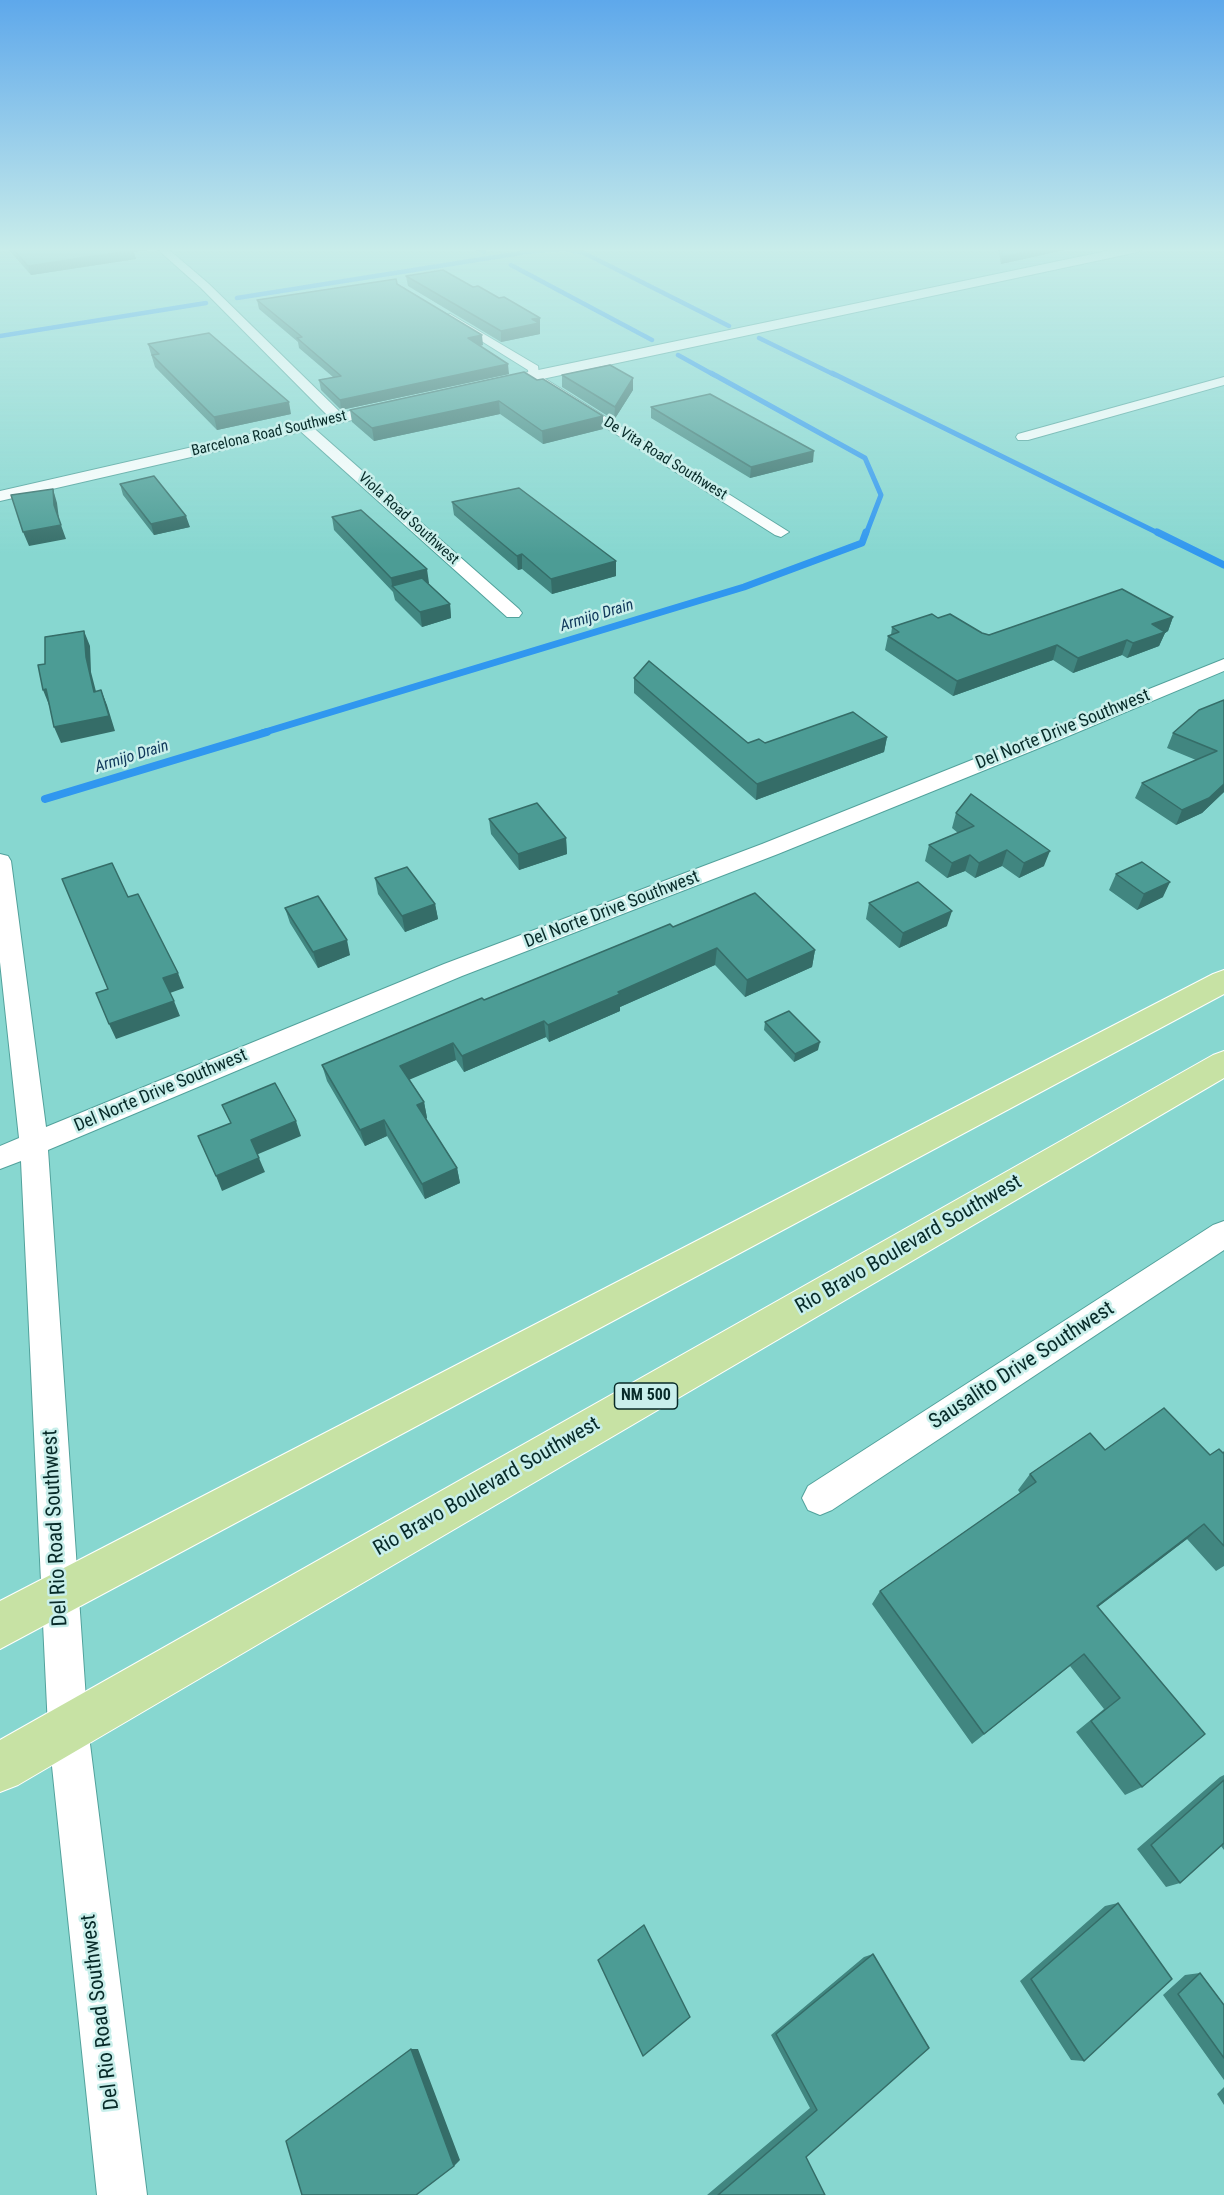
<!DOCTYPE html>
<html>
<head>
<meta charset="utf-8">
<style>
	body { margin:0 }
	canvas { display:block; background:#87d7d0 }
</style>
</head>
<body>
<canvas width="1224" height="2195"></canvas>
<script>
const context = document.querySelector('canvas').getContext('2d');
context.lineJoin = 'round';
function shape(rows) {
  const path = new Path2D();
  for (const r of rows) {
    path.moveTo(r[0], r[1]);
    for (let i = 2; i < r.length; i += 2) path.lineTo(r[i], r[i + 1]);
  }
  return path;
}
function trace(path, color, width, dash) {
  context.strokeStyle = color;
  context.lineWidth = width;
  context.lineCap = dash ? 'butt' : 'round';
  context.setLineDash(dash || []);
  context.stroke(path);
}
function paint(path, color) {
  context.fillStyle = color;
  context.fill(path, 'evenodd');
}
function write(font, color, halo, rows, align = 'center') {
  context.font = font + ' "Roboto Condensed",sans-serif';
  context.lineWidth = 5;
  context.setLineDash([]);
  context.textBaseline = 'middle';
  context.strokeStyle = halo;
  context.fillStyle = color;
  for (const [text, x, y, turn = 0] of rows) {
    context.save();
    context.translate(x, y);
    context.rotate((+turn || 0) * Math.PI / 180);
    context.textAlign = isNaN(turn) ? turn : align;
    if (halo) context.strokeText(text, 0, 0);
    context.fillText(text, 0, 0);
    context.restore();
  }
}
const streamFar3 = shape([
	[477,248,484,252],
	[511,265,652,340],
	[237,298,527,252,564,249,584,253,729,326],
	[0,336,206,303],
	[759,338,835,375],
	[678,355,714,375]
]);
const streamFar2 = shape([
	[711,373,865,458,881,495,866,534],
	[832,373,1160,534]
]);
const streamFar1 = shape([
	[1157,532,1224,565],
	[262,733,744,587,862,543,866,532]
]);
const stream = shape([
	[45,799,267,732]
]);
const street = shape([
	[156,248,167,248,209,284,343,415,345,418,343,421,333,421,201,288,156,248],
	[450,314,538,366,539,375,789,532,781,537,775,535,529,379,528,370,446,319,444,317,450,314],
	[1224,377,1224,385,1028,440,1018,440,1016,437,1018,434,1224,377],
	[303,422,308,423,519,609,522,613,519,617,507,617,298,429,296,426,303,422],
	[1224,659,1224,671,1059,740,778,854,462,976,48,1150,88,1728,147,2195,97,2195,48,1728,21,1161,0,1169,0,1146,19,1138,0,962,0,854,8,856,11,861,46,1127,444,964,762,844,1224,659],
	[1224,1221,1224,1250,832,1510,820,1515,808,1510,802,1498,808,1486,1213,1225,1224,1221]
]);
const secondary = shape([
	[1121,248,1144,248,1138,252,486,391,478,386,486,381,1121,248],
	[394,401,402,406,400,409,0,501,0,491,394,401]
]);
const primary = shape([
	[1224,970,1224,994,0,1649,0,1601,1213,974,1224,970],
	[1224,1051,1224,1078,18,1785,0,1792,0,1740,1213,1055,1224,1051]
]);
const wall = shape([
	[7,248,155,248,154,249,134,252,136,259,31,275],
	[998,248,1074,248,1001,264],
	[406,276,473,287,540,318,540,334,501,342,408,286],
	[397,284,483,345,480,346,509,374,341,410,321,390,319,380,333,377,299,348,298,342,259,309,257,300],
	[148,344,291,414,217,430,155,367],
	[524,372,603,429,543,444,500,414,374,441,352,422,350,410],
	[562,375,633,390,614,420,562,387],
	[651,407,813,462,750,478,651,418],
	[120,484,190,527,154,535,123,495],
	[452,502,616,561,616,576,552,594,522,569,518,570,454,515],
	[332,517,429,583,428,583,450,604,451,618,422,627,395,600,393,592,334,530],
	[1173,617,1168,631,1165,633,1159,646,1127,658,1122,655,1073,673,1053,660,953,696,885,650,888,636,891,635,892,627,938,618,982,633,989,635],
	[634,678,748,743,765,743,887,737,884,752,756,800,634,693],
	[1224,700,1224,792,1202,813,1176,825,1135,798,1142,783,1196,760,1167,748,1173,733],
	[956,813,1044,866,1019,878,1002,866,975,878,965,871,947,878,925,861,929,845,958,833,952,828],
	[489,819,566,838,567,854,519,870,491,834],
	[1116,874,1163,897,1137,910,1109,890],
	[375,878,435,904,438,919,405,932,378,894],
	[869,903,947,926,899,948,866,919],
	[285,908,350,955,318,968,290,923],
	[673,927,815,950,812,967,745,997,715,965,620,1007,620,1011,549,1042,546,1037,464,1072,456,1060,409,1079,424,1102,427,1118,426,1119,457,1168,460,1183,425,1199,387,1136,365,1146,327,1081,322,1065,484,1000],
	[765,1022,818,1050,794,1062,764,1030],
	[1105,1450,1210,1455,1224,1452,1224,1566,1216,1571,1187,1539,1098,1607,1142,1787,1125,1795,1076,1732,1104,1709,1070,1666,972,1744,872,1604,880,1591,1020,1493,1018,1490,1030,1474],
	[1224,1775,1224,1850,1221,1846,1180,1883,1166,1887,1137,1849,1220,1777],
	[1118,1903,1084,2061,1071,2060,1020,1981,1105,1906],
	[873,1954,806,2157,825,2195,707,2195,810,2108,771,2035,864,1957],
	[1200,1973,1224,2005,1224,2080,1163,1995,1185,1975],
	[1224,2087,1224,2105,1217,2094]
]);
const shadedWall = shape([
	[127,248,155,248,154,249,134,252,136,259,31,275,28,266],
	[1042,248,1074,248,1001,264,1003,257],
	[540,318,540,334,501,342,501,331,532,319],
	[482,335,483,345,469,348,468,338],
	[508,364,509,374,341,410,340,400],
	[633,378,633,390,614,420,615,407],
	[499,401,500,414,374,441,372,428],
	[289,402,291,414,217,430,214,417],
	[603,416,603,429,543,444,542,431],
	[814,451,813,462,750,478,751,467],
	[53,489,57,503,59,519,54,505],
	[186,516,190,527,154,535,151,524],
	[61,525,66,539,29,546,23,532],
	[522,554,522,569,518,570,517,556],
	[616,561,616,576,552,594,551,579],
	[427,569,429,583,398,591,392,586,393,592,391,578],
	[450,604,451,618,422,627,420,612],
	[1173,617,1168,631,1165,633,1159,646,1127,658,1133,643,1152,624],
	[84,631,90,646,91,672,100,707,94,692,86,657],
	[1127,640,1122,655,1073,673,1078,658],
	[1057,645,1053,660,953,696,957,681],
	[46,689,52,704,49,705,43,690],
	[101,690,107,705,115,731,61,743,54,727],
	[887,737,884,752,756,800,757,784],
	[1224,784,1224,792,1202,813,1176,825,1182,810],
	[566,838,567,854,519,870,518,854],
	[1007,850,1002,866,975,878,979,863],
	[1050,851,1044,866,1019,878,1024,863],
	[970,855,965,871,947,878,952,863],
	[1170,882,1163,897,1137,910,1144,894],
	[435,904,438,919,405,932,402,916],
	[952,911,947,926,899,948,903,933],
	[347,940,350,955,318,968,313,952],
	[717,948,715,965,620,1007,620,1011,549,1042,548,1025,618,992],
	[815,950,812,967,745,997,747,980],
	[178,973,184,988,170,993,163,978],
	[174,1001,180,1016,116,1039,109,1024],
	[544,1021,546,1037,464,1072,462,1056],
	[820,1042,818,1050,794,1062,795,1054],
	[453,1043,456,1060,404,1082,400,1066],
	[424,1102,427,1118,421,1121,417,1105],
	[384,1120,387,1136,365,1146,360,1130],
	[296,1121,301,1136,256,1155,251,1140],
	[259,1158,265,1172,222,1191,216,1176],
	[457,1168,460,1183,425,1199,422,1184],
	[1204,1524,1187,1539,1082,1619,1097,1606],
	[411,2049,418,2049,460,2160,454,2166]
]);
const building = shape([
	[12,248,131,248,134,250,28,266,12,248],
	[1001,248,1042,248,1003,257,1001,248],
	[443,270,473,287,478,286,499,298,504,297,540,318,532,319,539,323,501,331,406,276,443,270],
	[396,279,397,284,482,335,468,338,508,364,340,400,319,380,341,376,297,338,302,337,257,300,396,279],
	[209,333,289,402,214,417,152,355,159,354,148,344,209,333],
	[610,365,633,378,615,407,562,375,610,365],
	[524,372,537,380,543,379,603,416,542,431,499,401,372,428,350,410,524,372],
	[710,394,814,451,751,467,651,407,710,394],
	[154,476,186,516,151,524,120,484,154,476],
	[519,488,616,561,551,579,522,554,517,556,452,502,519,488],
	[53,489,54,505,61,525,23,532,11,495,53,489],
	[361,510,427,569,391,578,332,517,361,510],
	[422,578,450,604,420,612,392,586,422,578],
	[1122,589,1173,617,1152,624,1165,632,1133,643,1127,640,1078,658,1057,645,957,681,888,636,899,632,892,627,932,614,938,618,950,614,982,633,989,635,1122,589],
	[84,631,86,657,94,692,101,690,109,716,54,727,46,689,43,690,38,665,45,664,45,637,84,631],
	[649,661,748,743,759,739,765,743,853,712,887,737,757,784,634,678,649,661],
	[1224,700,1224,784,1209,798,1182,810,1142,783,1217,751,1173,733,1199,710,1224,700],
	[971,794,1050,851,1024,863,1007,850,979,863,970,855,952,863,929,845,974,826,956,813,971,794],
	[537,803,566,838,518,854,489,819,537,803],
	[1142,862,1170,882,1144,894,1116,874,1142,862],
	[112,863,128,897,138,894,178,973,163,978,174,1001,109,1024,96,993,108,989,62,879,112,863],
	[407,867,435,904,402,916,375,878,407,867],
	[918,882,952,911,903,933,869,903,918,882],
	[755,893,815,950,747,980,717,948,618,992,620,994,548,1025,544,1021,462,1056,453,1043,400,1066,424,1102,417,1105,457,1168,422,1184,384,1120,360,1130,322,1065,482,998,484,1000,670,924,673,927,755,893],
	[318,896,347,940,313,952,285,908,318,896],
	[789,1011,820,1042,795,1054,765,1022,789,1011],
	[275,1083,296,1121,251,1140,259,1158,216,1176,198,1136,231,1123,222,1105,275,1083],
	[1164,1408,1210,1455,1219,1449,1223,1453,1224,1452,1224,1546,1204,1524,1097,1606,1205,1734,1142,1787,1091,1721,1120,1698,1084,1654,984,1734,880,1591,1036,1482,1030,1474,1090,1433,1105,1450,1164,1408],
	[1224,1780,1224,1843,1180,1883,1151,1845,1224,1780],
	[1118,1903,1172,1979,1084,2061,1031,1979,1118,1903],
	[644,1925,690,2017,643,2056,598,1960,644,1925],
	[873,1954,929,2048,806,2157,825,2195,718,2195,817,2110,776,2034,873,1954],
	[1200,1973,1224,2005,1224,2058,1178,1994,1200,1973],
	[411,2049,454,2166,416,2195,302,2195,286,2141,411,2049]
]);
const farStreetnames = [
	["Barcelona Road Southwest",269,434,-13],
	["De Vita Road Southwest",665,459,32],
	["Viola Road Southwest",408,519,42]
];
const farWaternames = [
	["Armijo Drain",597,616,-17],
	["Armijo Drain",132,757,-17]
];
const shields = [
	[646,1396,63]
];
const shieldNames = [
	["NM 500",646,1396]
];
const streetNames = [
	["Del Norte Drive Southwest",1063,730,-22],
	["Del Norte Drive Southwest",612,910,-21],
	["Del Norte Drive Southwest",161,1091,-23]
];
const nearStreetnames = [
	["Rio Bravo Boulevard Southwest",909,1245,-30],
	["Sausalito Drive Southwest",1022,1366,-33],
	["Rio Bravo Boulevard Southwest",487,1487,-30],
	["Del Rio Road Southwest",56,1528,-93],
	["Del Rio Road Southwest",101,2012,-97]
];
trace(streamFar3, '#3097ef', 4.5);
trace(streamFar2, '#3097ef', 5);
trace(streamFar1, '#3097ef', 7);
trace(stream, '#3097ef', 8);
trace(street, '#52a29c', 2);
trace(secondary, '#52a29c', 2);
trace(primary, '#fff', 2);
paint(street, '#fff');
paint(secondary, '#fff');
paint(primary, '#c7e2a4');
paint(wall, '#418680');
paint(shadedWall, '#356d68');
paint(building, '#4c9c95');
trace(building, '#356d68', 1.5);
const sky = context.createLinearGradient(0, 0, 0, 555);
sky.addColorStop(0, '#5ea8eb');
sky.addColorStop(0.45, '#c9edea');
sky.addColorStop(1, '#c9edea00');
context.fillStyle = sky;
context.fillRect(0, 0, 1224, 555);
write('15px', '#082b29', '#c9efeb', farStreetnames);
write('italic 16px', '#0f375a', '#c9efeb', farWaternames);
for (const [x, y, w] of shields) {
  const box = new Path2D();
  box.roundRect(x - w / 2, y - 13, w, 26, 4.5);
  context.fillStyle = '#c9efeb';
  context.fill(box);
  trace(box, '#082b29', 1.5);
}
write('bold 16px', '#082b29', null, shieldNames);
write('18px', '#082b29', '#c9efeb', streetNames);
write('21px', '#082b29', '#c9efeb', nearStreetnames);
</script>
</body>
</html>
